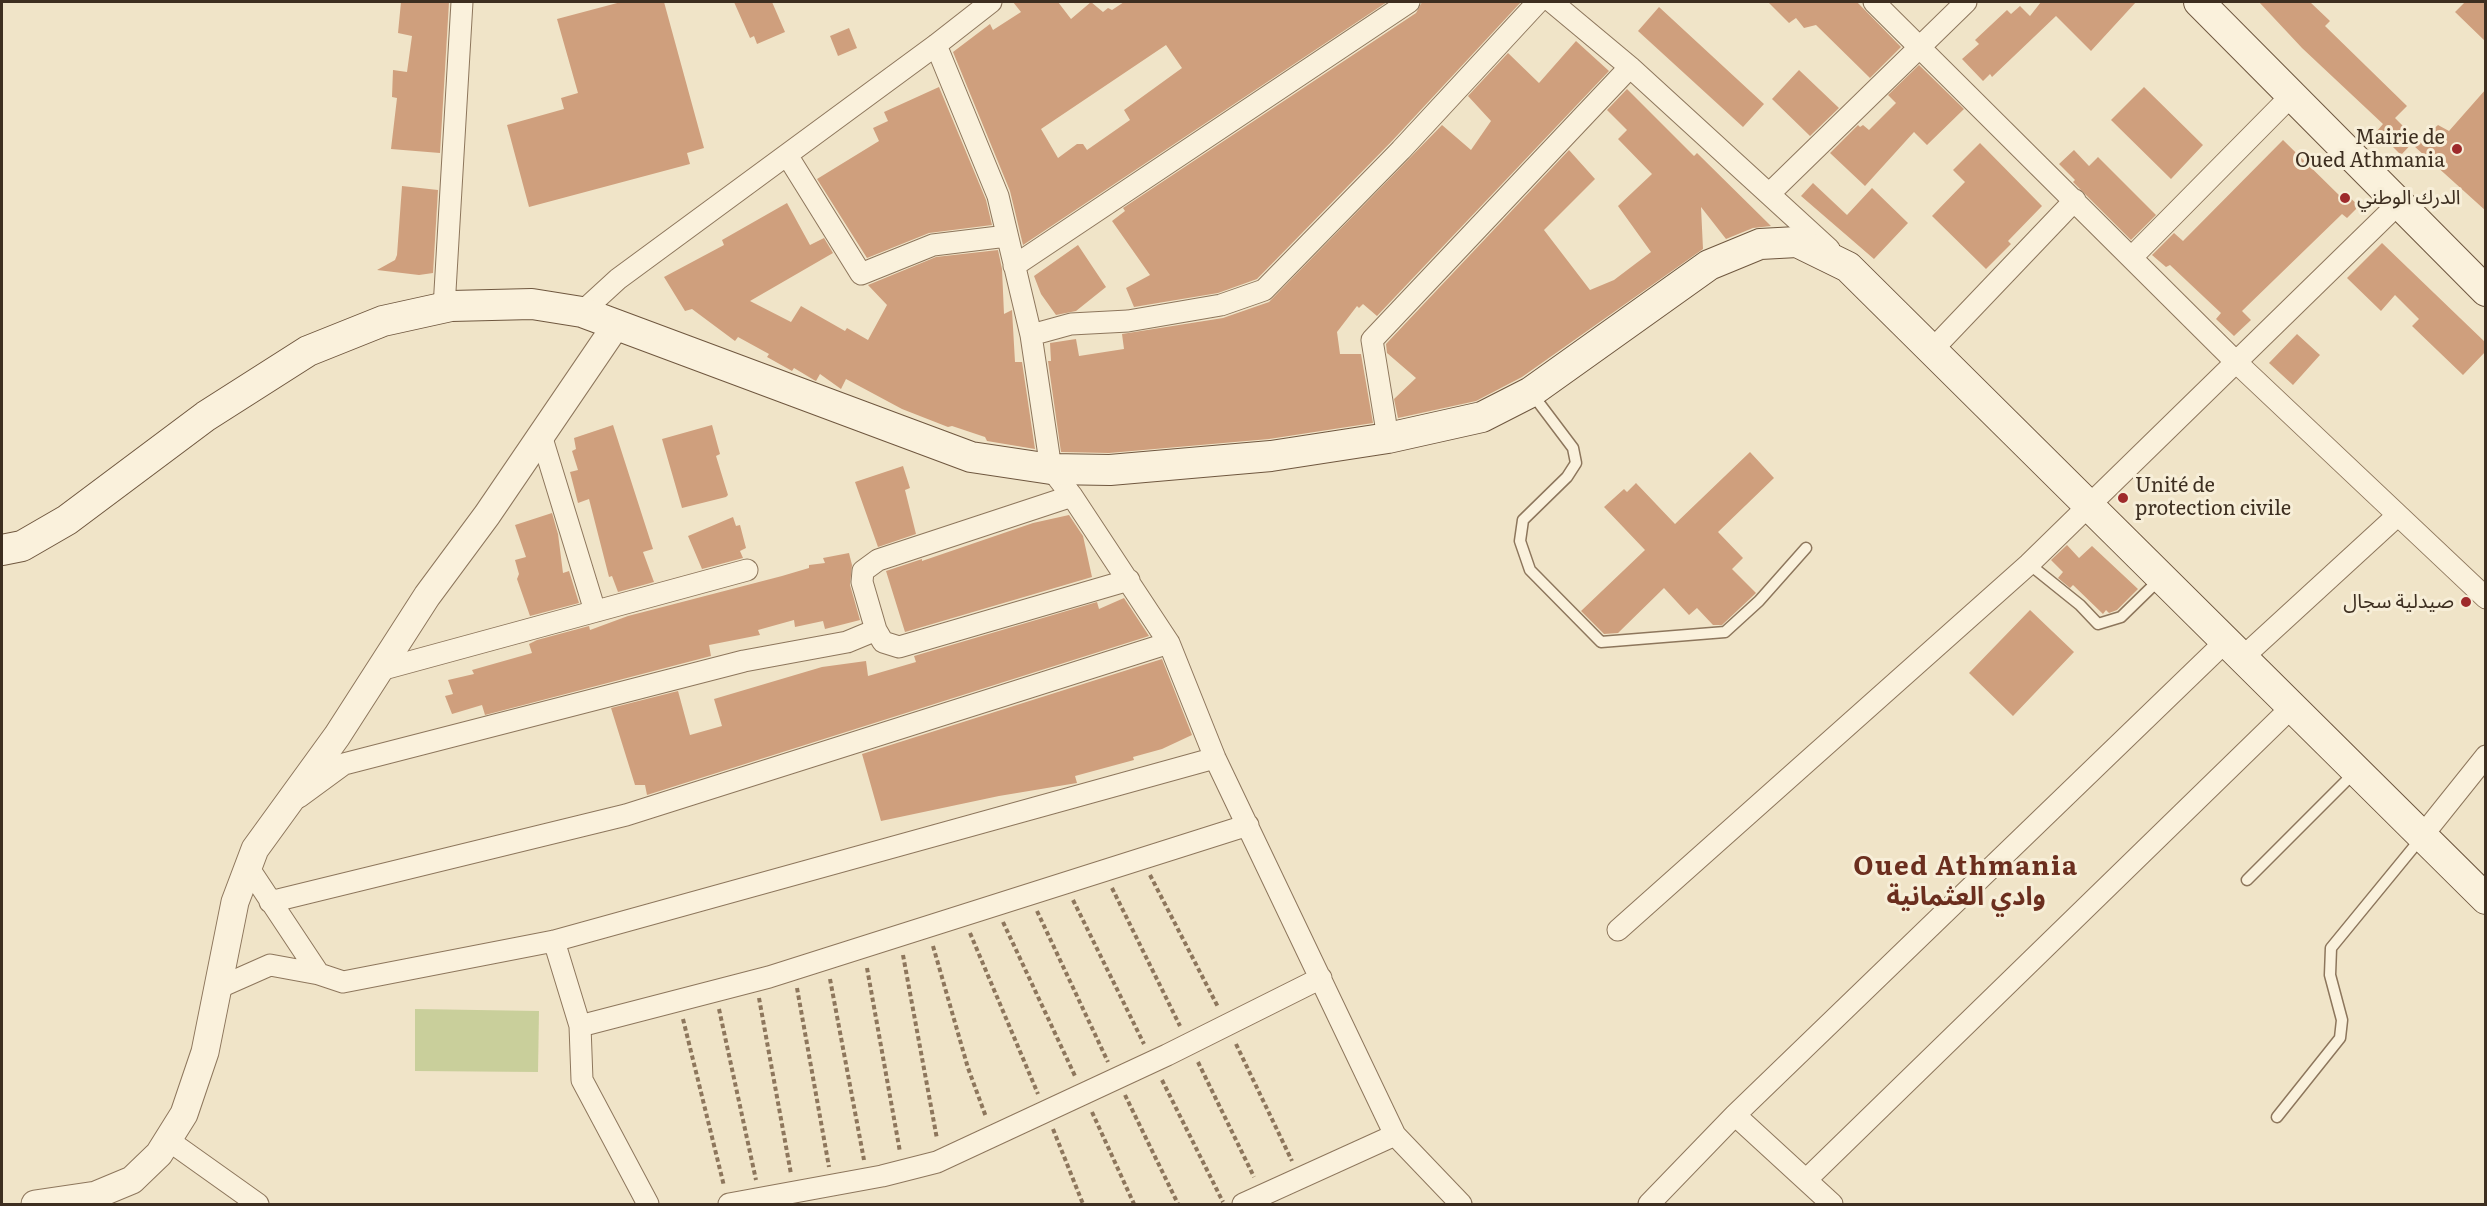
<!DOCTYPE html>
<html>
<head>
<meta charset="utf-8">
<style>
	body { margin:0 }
	#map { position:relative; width:2487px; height:1206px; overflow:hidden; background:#f0e4c8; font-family:Literata,serif }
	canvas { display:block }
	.frame { position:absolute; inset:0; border:3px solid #3d2e20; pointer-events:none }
</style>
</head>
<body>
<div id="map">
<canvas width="2487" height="1206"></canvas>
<div class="frame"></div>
</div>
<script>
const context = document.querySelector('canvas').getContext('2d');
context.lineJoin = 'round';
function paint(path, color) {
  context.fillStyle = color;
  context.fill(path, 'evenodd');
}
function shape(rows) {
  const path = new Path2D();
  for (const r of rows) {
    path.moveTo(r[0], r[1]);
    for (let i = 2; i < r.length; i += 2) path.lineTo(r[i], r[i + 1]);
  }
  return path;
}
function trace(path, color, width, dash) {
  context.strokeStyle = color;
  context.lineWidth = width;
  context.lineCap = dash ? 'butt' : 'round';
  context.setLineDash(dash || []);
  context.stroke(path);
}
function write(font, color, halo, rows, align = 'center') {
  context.font = font + ' Literata,"Noto Sans Arabic",serif';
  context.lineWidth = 6;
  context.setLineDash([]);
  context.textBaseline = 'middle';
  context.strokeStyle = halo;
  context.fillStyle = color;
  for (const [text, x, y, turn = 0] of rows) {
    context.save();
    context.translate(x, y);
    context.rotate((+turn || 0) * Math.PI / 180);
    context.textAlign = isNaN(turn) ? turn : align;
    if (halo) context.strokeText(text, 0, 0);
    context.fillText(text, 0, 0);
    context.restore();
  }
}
const green = shape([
	[415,1009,539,1011,538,1072,415,1071]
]);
const building = shape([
	[401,2,449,2,440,153,391,149,397,98,392,97,393,70,407,72,412,36,398,33],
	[621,2,664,2,704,148,687,153,690,164,529,207,507,125,564,109,561,98,578,93,557,19],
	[734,2,772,2,785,32,757,44,754,36,750,38],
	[1013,2,1058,2,1071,19,1091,2,1103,12,1108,8,1112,10,1124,2,1387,2,1023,245,1010,191,953,52,990,24,993,30,1021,12],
	[1166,45,1182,68,1124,110,1130,120,1087,150,1083,144,1077,144,1058,158,1041,129],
	[1422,2,1521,2,1392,141,1257,279,1218,293,1134,307,1126,288,1150,275,1112,221,1125,211,1123,208,1416,13],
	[1768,2,1857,2,1901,47,1870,78,1816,25,1804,28,1796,18,1789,23],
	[2041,2,2136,2,2091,51,2056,16,1992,77,1990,74,1983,81,1962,59,1979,44,1975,40,2007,10,2011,14,2020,6,2030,16],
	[2259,2,2310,2,2330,21,2325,26,2407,106,2395,118,2416,139,2401,155,2377,131,2383,124,2302,48],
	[2465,2,2486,2,2486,42,2455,12],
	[1659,7,1764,104,1743,127,1638,31],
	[849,28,857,48,838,56,830,36],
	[1576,41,1609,71,1377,316,1363,304,1359,308,1357,306,1337,332,1340,354,1361,354,1373,423,1269,439,1109,453,1061,452,1048,361,1051,361,1050,343,1076,339,1079,356,1124,349,1122,334,1223,318,1269,302,1442,125,1471,150,1491,121,1468,96,1508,53,1539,83],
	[1919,65,1964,109,1927,145,1914,132,1865,186,1830,153,1858,125,1860,127,1863,125,1869,130,1896,103,1888,95],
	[1799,70,1839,108,1810,136,1772,99],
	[939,87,986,200,992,225,929,233,867,258,817,179,879,141,873,128,888,121,884,112],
	[2144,87,2203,145,2171,179,2111,120],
	[1627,89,1694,156,1697,153,1771,226,1753,228,1726,239,1701,207,1703,249,1522,377,1476,401,1398,418,1394,399,1416,378,1387,353,1386,344,1569,150,1595,179,1544,230,1590,290,1614,280,1651,252,1618,206,1652,174,1618,139,1627,130,1607,110],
	[2486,89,2486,211,2414,146,2438,125,2449,131],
	[2283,140,2343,199,2347,195,2359,206,2347,218,2342,214,2242,311,2251,320,2234,336,2216,319,2221,313,2170,265,2166,267,2152,255,2174,233,2183,241],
	[1980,143,2042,206,2008,241,2011,244,1986,269,1932,216,1965,182,1953,170],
	[2074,150,2089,166,2098,157,2156,215,2131,240,2073,182,2075,180,2059,164],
	[1813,183,1847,215,1872,188,1908,223,1874,259,1801,196],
	[402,186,438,190,433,273,419,275,377,270,395,260,397,255],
	[787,203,810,245,824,238,833,253,750,301,791,322,801,306,845,331,847,328,868,340,887,305,868,285,936,257,998,250,1002,269,1004,314,1012,310,1015,362,1022,362,1035,449,987,441,985,437,952,426,948,427,902,409,846,379,841,389,820,374,816,381,814,380,794,368,792,371,767,357,769,354,738,337,735,341,692,309,685,311,664,277,724,245,722,240],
	[2382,243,2486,343,2486,351,2463,375,2412,326,2419,319,2395,295,2381,311,2347,278],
	[1078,245,1106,287,1076,311,1056,315,1041,294,1034,276],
	[2297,334,2320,355,2293,385,2269,363],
	[613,425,653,549,643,552,654,582,618,592,612,576,609,577,589,499,578,503,570,472,578,470,572,451,576,449,574,438],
	[712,425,720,454,716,456,728,495,726,497,682,508,662,439],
	[1750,452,1774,478,1718,532,1743,558,1732,569,1756,593,1722,625,1713,625,1697,608,1689,615,1664,588,1618,633,1604,634,1581,611,1645,550,1604,507,1624,489,1627,492,1636,483,1675,524],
	[903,466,910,488,905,490,916,534,878,547,855,482],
	[552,513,558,534,563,573,569,571,579,603,530,616,517,579,519,574,515,560,526,557,515,525],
	[1069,515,1083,536,1092,577,905,632,886,571,922,559,922,561,1033,523],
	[733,517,736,526,740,525,746,548,740,551,743,558,702,569,688,536],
	[2067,545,2079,558,2092,546,2138,589,2117,610,2109,613,2106,610,2103,614,2073,585,2070,588,2058,578,2063,572,2051,560],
	[849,553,852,565,850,585,860,620,825,629,823,621,795,627,794,620,758,630,760,635,709,645,711,656,485,715,482,705,452,714,445,696,453,694,448,680,474,674,472,670,532,653,529,644,537,640,589,626,590,630,628,616,782,576,809,568,809,565,825,563,823,558],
	[1124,598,1149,636,647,795,645,785,635,785,611,708,678,691,690,735,722,726,714,699,822,667,866,661,868,676,916,662,914,656,1097,602,1099,609],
	[2030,610,2074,652,2013,716,1969,673],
	[1162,659,1192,735,1162,749,1133,757,1134,760,1075,776,1077,783,999,796,881,821,862,754]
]);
const path = shape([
	[1150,875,1218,1007],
	[1112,888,1180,1026],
	[1073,900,1144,1044],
	[1037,911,1108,1062],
	[1003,922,1075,1076],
	[970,933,1038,1094],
	[933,946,968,1068,986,1117],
	[903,955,937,1139],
	[867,968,900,1152],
	[830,979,864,1160],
	[797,988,829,1167],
	[759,998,791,1174],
	[719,1009,756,1180],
	[683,1019,724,1186],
	[1236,1044,1292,1161],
	[1198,1062,1254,1177],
	[1162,1080,1223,1202],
	[1125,1095,1178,1204],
	[1092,1112,1134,1204],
	[1053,1129,1083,1204]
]);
const service = shape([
	[1533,395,1573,448,1576,463,1567,477,1523,520,1520,541,1530,570,1601,642,1725,632,1759,601,1806,548],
	[2029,564,2080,605,2098,624,2121,617,2161,578],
	[2247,880,2355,772],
	[2277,1117,2340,1038,2342,1020,2330,975,2331,948,2422,837]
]);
const minor = shape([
	[1552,2,1630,67,1829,249],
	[1874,2,2237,363,2486,598],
	[936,45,998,196,1031,335,1051,469,1072,496,1169,643,1215,758,1395,1135,1461,1204],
	[787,155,861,274,933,245,1007,236],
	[1769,194,1966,2],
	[2132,257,2292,95],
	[1014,266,1409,2],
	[444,308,462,2],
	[582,312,618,279,936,45,991,2],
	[1031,335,1071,324,1128,321,1221,305,1264,290,1401,150,1538,2],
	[1932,350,2075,200],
	[541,435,595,611],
	[1388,438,1372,340,1630,67],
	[876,630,862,582,863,571,878,560,1072,496],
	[2242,658,2398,515],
	[380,670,747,570],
	[299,797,344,764,744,661,847,642,876,630,883,642,899,647,1129,580],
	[2422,836,2486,756],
	[248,867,319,974],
	[270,902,626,815,1169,643],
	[1618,930,2029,564,2398,204],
	[554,941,580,1026,582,1080,648,1204],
	[218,988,270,965,319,974,343,982,554,941,1215,758],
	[580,1026,769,977,1248,825],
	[168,1140,258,1204],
	[1807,1179,2292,707],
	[729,1204,882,1176,937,1162,1167,1055,1321,978],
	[1243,1204,1395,1135],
	[1649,1204,1735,1115],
	[1832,1204,1735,1115,2225,642]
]);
const tertiary = shape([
	[35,1204,96,1195,132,1180,159,1154,184,1114,205,1052,235,902,255,849,337,736,427,596,487,515,617,324]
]);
const secondary = shape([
	[2199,2,2486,291],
	[2,550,22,546,67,520,206,416,308,351,383,321,451,306,532,304,582,312,971,457,1051,469,1110,470,1271,456,1388,438,1482,417,1531,392,1709,265,1760,244,1797,242,1848,267,2486,899]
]);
const markers = [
	[2457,149,6,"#9e2a2b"],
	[2345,198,6,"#9e2a2b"],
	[2123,498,6,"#9e2a2b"],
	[2466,602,6,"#9e2a2b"]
];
const poiNames = [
	["Mairie de",2445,138],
	["Oued Athmania",2445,161],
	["الدرك الوطني",2357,198,"left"],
	["Unité de",2135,486,"left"],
	["protection civile",2135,509,"left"],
	["صيدلية سجال",2454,602]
];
const districtNames = [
	["Oued Athmania",1966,867],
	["وادي العثمانية",1966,897]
];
paint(green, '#c9cf9b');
paint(building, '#cf9f7d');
trace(service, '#8d765c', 13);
trace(minor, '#8d765c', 23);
trace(tertiary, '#8d765c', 29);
trace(secondary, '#6f573f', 32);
trace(path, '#8d765c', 4, [4.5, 3]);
trace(service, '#faf1dc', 10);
trace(minor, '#faf1dc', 21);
trace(tertiary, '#faf1dc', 27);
trace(secondary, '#faf1dc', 30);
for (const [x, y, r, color] of markers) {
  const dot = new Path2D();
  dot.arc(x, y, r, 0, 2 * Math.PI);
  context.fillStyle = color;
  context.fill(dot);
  trace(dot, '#f7eed8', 2);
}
write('20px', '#3d2e20', '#f7eed8', poiNames, 'right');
context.letterSpacing = '1.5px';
write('bold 26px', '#6b2e1e', '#f7eed8', districtNames);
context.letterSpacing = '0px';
</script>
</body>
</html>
